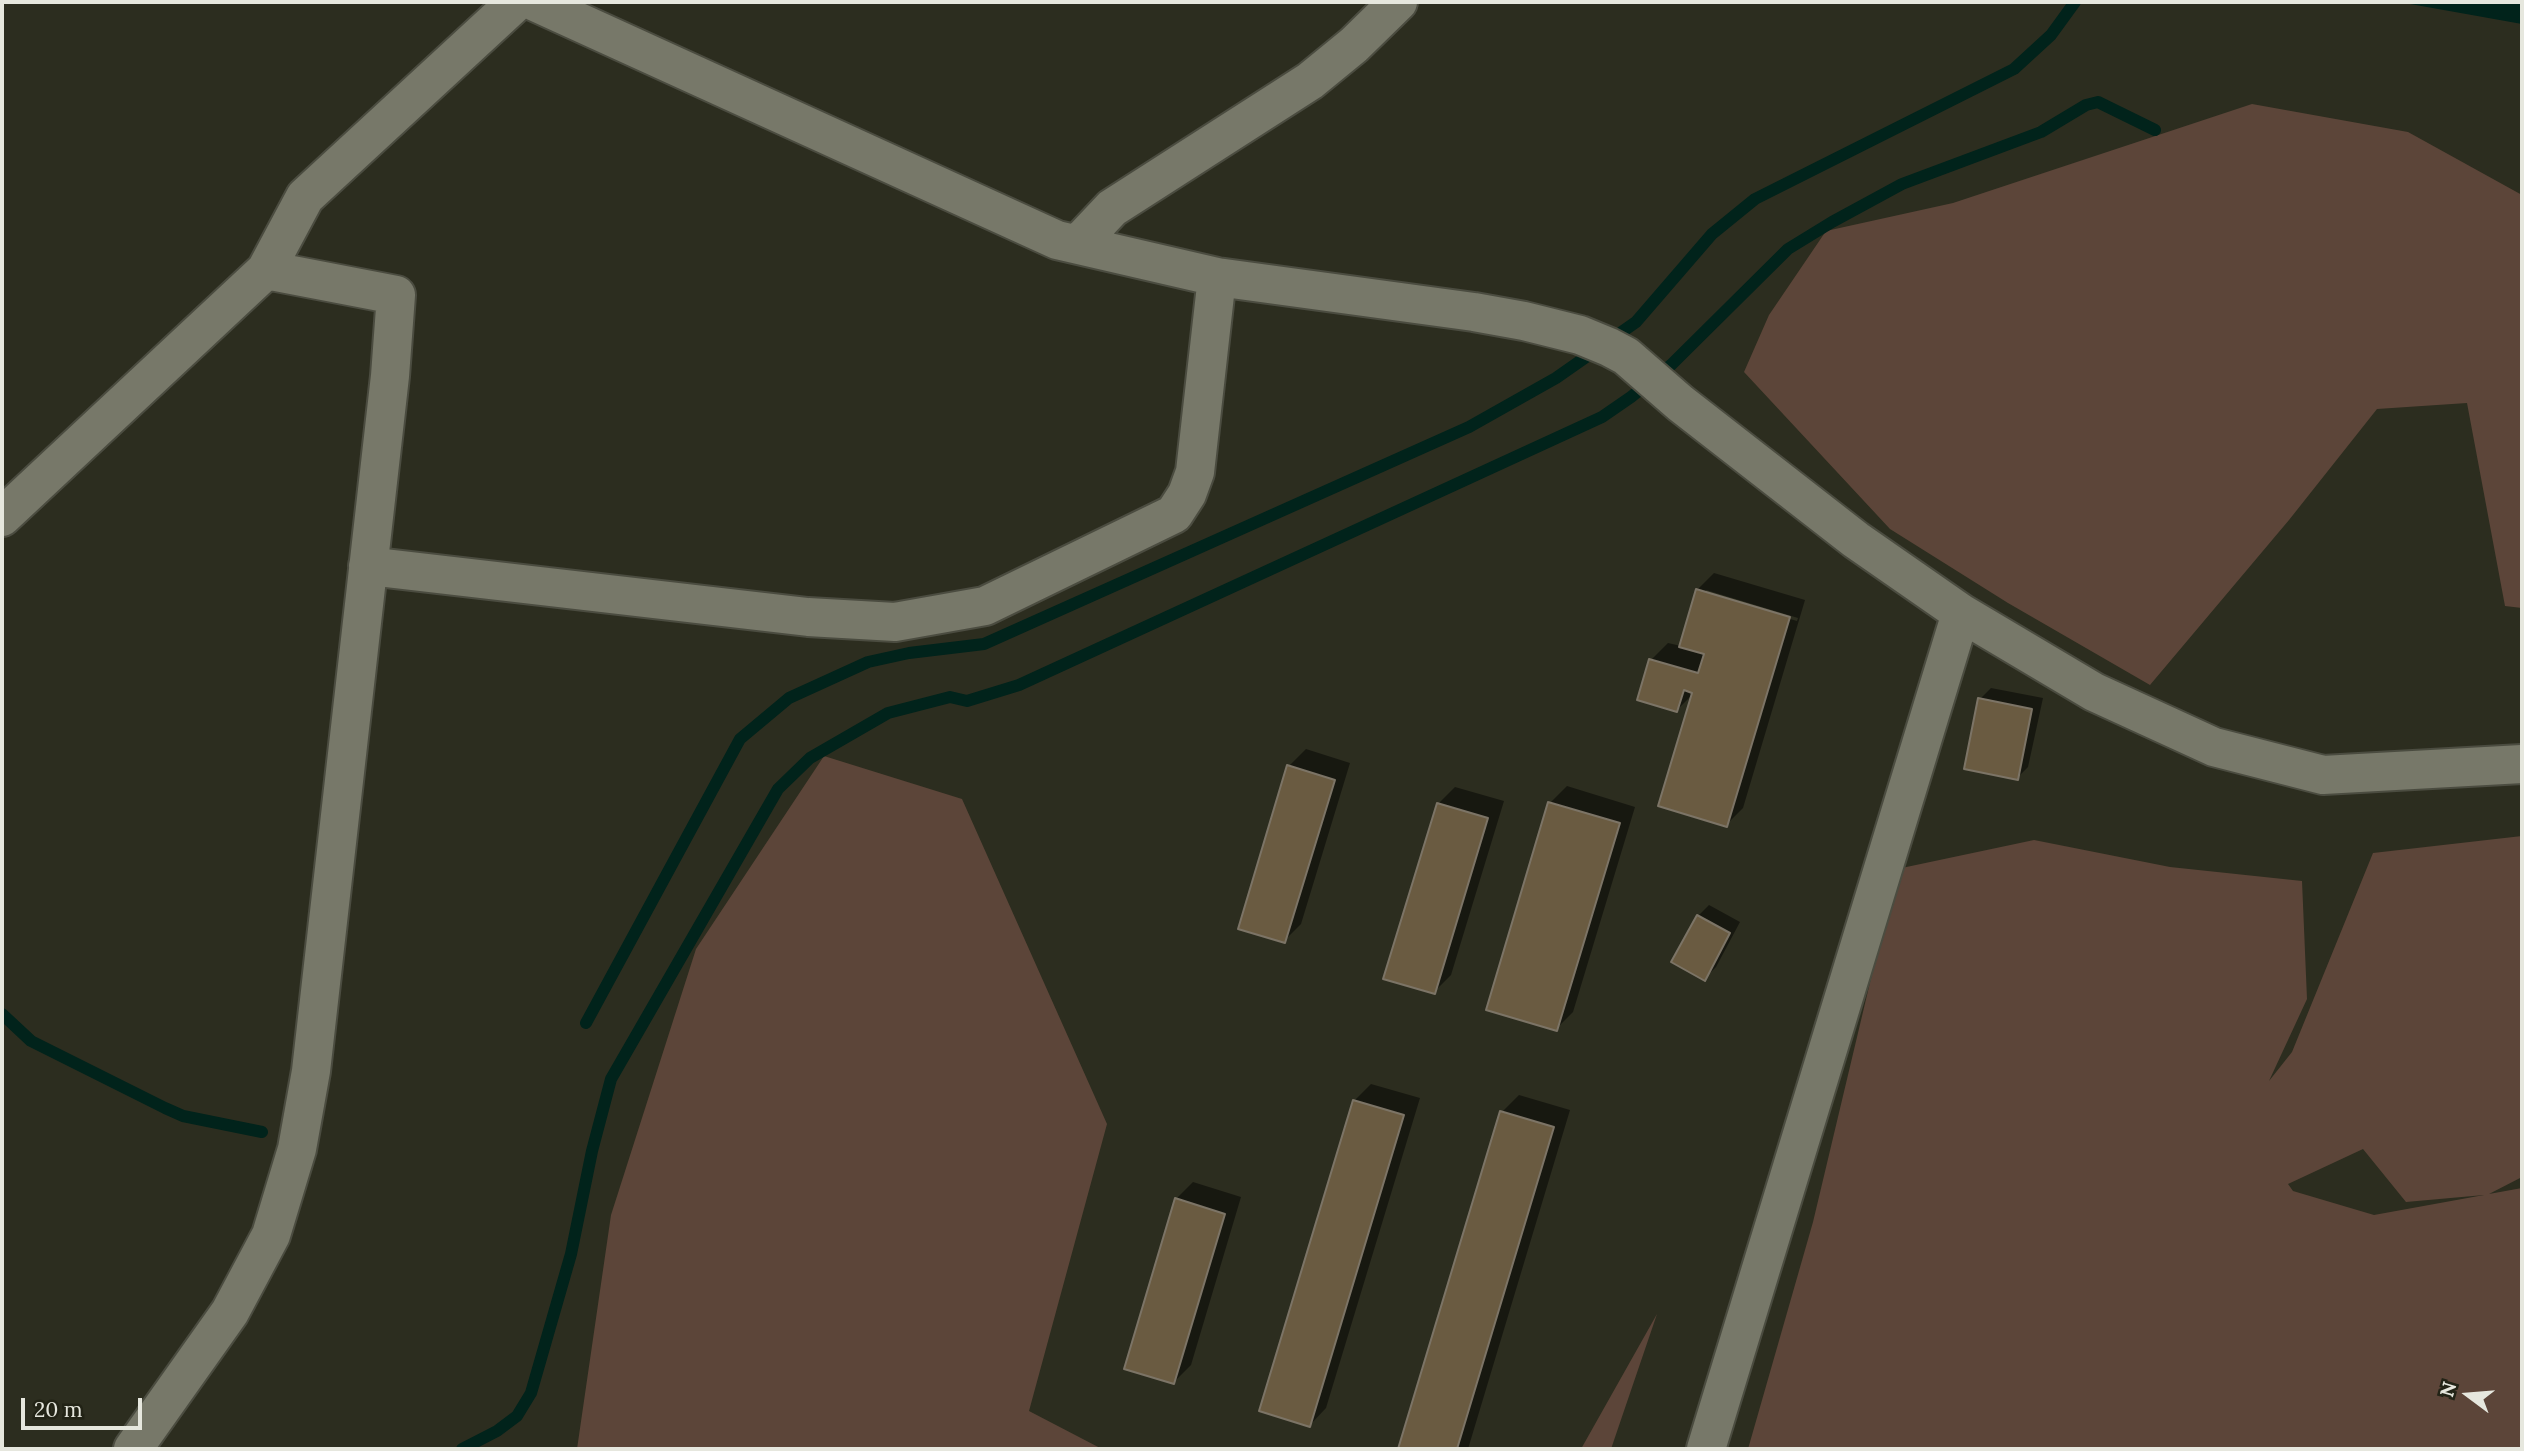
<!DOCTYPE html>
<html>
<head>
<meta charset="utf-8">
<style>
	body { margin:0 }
	#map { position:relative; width:2524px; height:1451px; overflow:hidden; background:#2c2d1f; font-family:Lora,serif }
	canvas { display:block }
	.frame { position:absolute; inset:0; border:4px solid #e6e7de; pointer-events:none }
	.north { position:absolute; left:2433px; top:1360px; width:70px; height:70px; -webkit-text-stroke:5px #222316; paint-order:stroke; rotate:286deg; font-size:19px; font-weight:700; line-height:28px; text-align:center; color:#e6e7de }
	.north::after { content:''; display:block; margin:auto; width:24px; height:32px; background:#e6e7de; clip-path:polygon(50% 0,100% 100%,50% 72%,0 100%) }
	.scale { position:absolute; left:21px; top:1398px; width:121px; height:32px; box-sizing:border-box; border:4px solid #e6e7de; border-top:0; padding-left:9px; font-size:21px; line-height:24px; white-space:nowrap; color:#e6e7de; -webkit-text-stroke:5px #222316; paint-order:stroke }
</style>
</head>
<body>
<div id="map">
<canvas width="2524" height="1451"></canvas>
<div class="frame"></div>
<div class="north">N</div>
<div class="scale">20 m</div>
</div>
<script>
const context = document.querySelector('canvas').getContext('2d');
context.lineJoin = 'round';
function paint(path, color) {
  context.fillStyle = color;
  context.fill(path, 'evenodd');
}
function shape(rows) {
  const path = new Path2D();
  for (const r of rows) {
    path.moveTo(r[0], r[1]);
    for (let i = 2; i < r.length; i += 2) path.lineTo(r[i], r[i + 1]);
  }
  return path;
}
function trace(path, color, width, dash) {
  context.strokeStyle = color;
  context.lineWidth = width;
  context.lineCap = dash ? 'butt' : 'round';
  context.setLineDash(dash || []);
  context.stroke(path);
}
const green = shape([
	[2252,104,2408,132,2522,195,2522,608,2505,606,2467,403,2377,409,2289,520,2150,685,2008,603,1890,529,1744,372,1769,315,1826,231,1953,203],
	[824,756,962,799,1107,1124,1029,1411,1102,1449,577,1449,611,1215,696,949],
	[2522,836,2522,1177,2489,1194,2522,1188,2522,1449,1748,1449,1813,1222,1897,869,2034,840,2170,867,2302,881,2307,999,2269,1081,2292,1052,2373,853],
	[2363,1149,2406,1202,2484,1195,2374,1215,2293,1191,2288,1184],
	[1657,1314,1611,1449,1581,1449]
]);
const water = shape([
	[2399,2,2522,2,2522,24]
]);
const shadow = shape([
	[1714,573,1805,600,1743,808,1726,825,1694,693,1677,710,1651,660,1668,643,1681,646,1697,590],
	[1706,590,1798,618,1797,621,1706,594],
	[1991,688,2043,698,2028,767,2017,778,1980,699],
	[1306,749,1350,763,1301,924,1284,941,1289,766],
	[1567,786,1635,807,1573,1012,1556,1029,1550,803],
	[1455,787,1504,801,1451,975,1434,992,1438,804],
	[1709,905,1740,922,1716,967,1704,979,1698,916],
	[1371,1084,1420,1098,1326,1408,1310,1425,1354,1101],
	[1519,1095,1570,1110,1468,1449,1400,1449,1502,1112],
	[1193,1182,1241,1197,1191,1365,1174,1382,1176,1199]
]);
const stream = shape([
	[2,1014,31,1041,165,1108,183,1116,262,1132],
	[586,1023,740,739,789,698,868,662,909,653,984,644,1469,427,1556,378,1636,322,1712,234,1755,199,2014,69,2051,35,2075,2],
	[462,1449,497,1431,517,1416,531,1393,571,1254,592,1151,611,1079,778,789,810,758,888,713,950,697,967,701,1019,685,1602,417,1631,397,1671,365,1788,249,1832,222,1902,184,2041,132,2086,105,2098,102,2155,130]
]);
const building = shape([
	[1696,589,1790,617,1727,827,1658,806,1692,693,1684,690,1677,712,1637,700,1649,659,1698,673,1704,654,1679,647,1696,589],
	[1978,698,2032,709,2018,780,1964,769,1978,698],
	[1287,765,1335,780,1285,943,1238,929,1287,765],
	[1548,802,1620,823,1557,1031,1486,1010,1548,802],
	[1437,803,1488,818,1435,994,1383,979,1437,803],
	[1697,915,1730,933,1705,981,1671,962,1697,915],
	[1353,1100,1404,1115,1310,1427,1259,1411,1353,1100],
	[1500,1111,1554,1127,1457,1449,1398,1449,1500,1111],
	[1175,1198,1225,1214,1174,1384,1124,1369,1175,1198]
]);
const minor = shape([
	[535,2,1057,240,1217,277,1474,312,1524,321,1580,335,1609,347,1626,356,1680,403,1856,540,1961,613,2094,692,2214,747,2323,775,2522,764],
	[1078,244,1112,208,1310,81,1354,45,1398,2],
	[2,517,266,270,305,197,516,2],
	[368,566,808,617,895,622,985,606,1174,514,1187,494,1195,472,1217,277],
	[133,1449,230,1312,271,1235,297,1149,311,1071,390,376,396,295,266,270],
	[1706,1449,1961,613]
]);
paint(green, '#5c4539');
paint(water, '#01231b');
paint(shadow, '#0007');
trace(stream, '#01231b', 12);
paint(building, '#6a5b41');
trace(building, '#7c7466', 2);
trace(minor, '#4b4c40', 42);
trace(minor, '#777869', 38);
</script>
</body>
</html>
